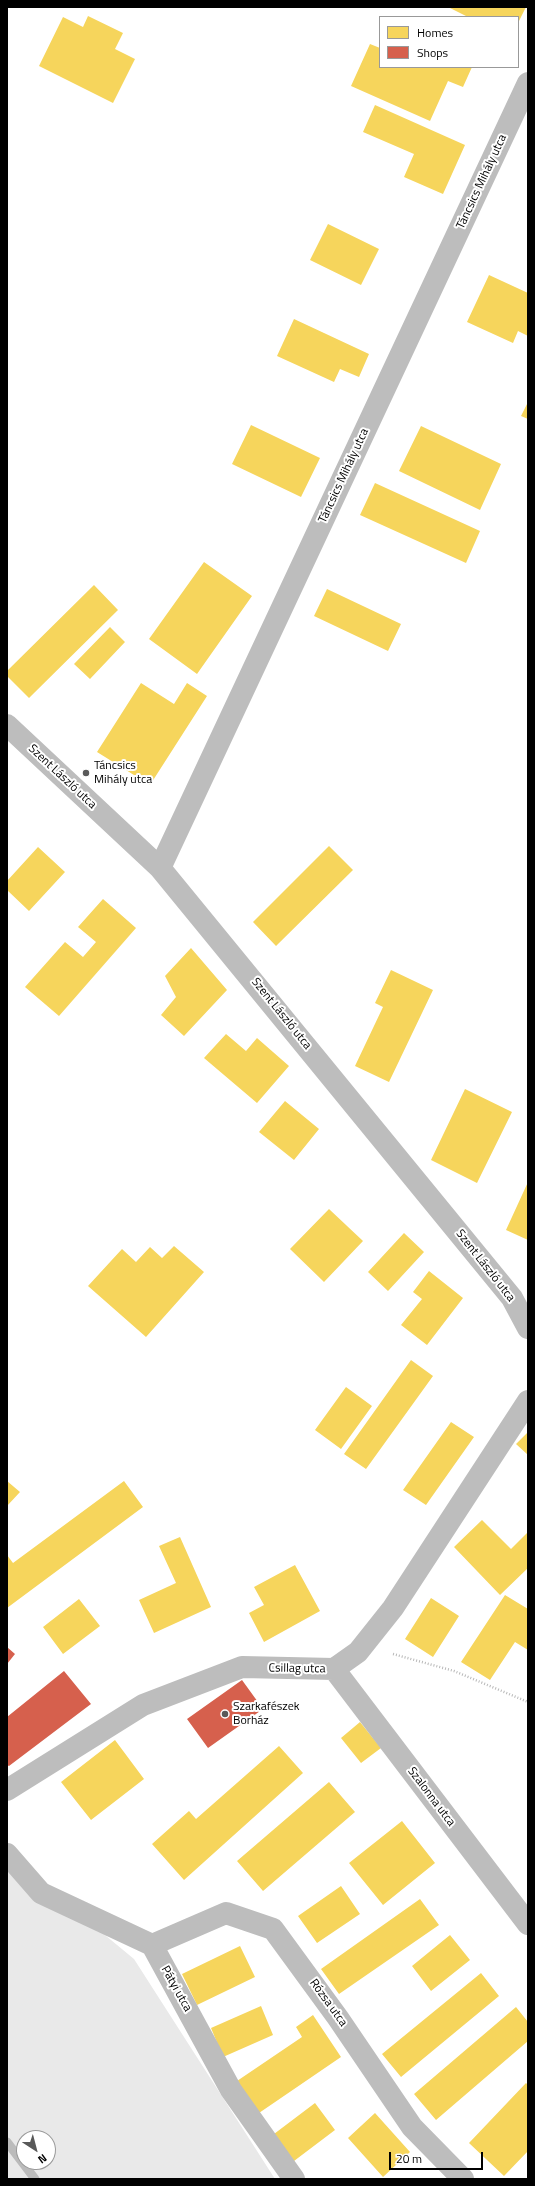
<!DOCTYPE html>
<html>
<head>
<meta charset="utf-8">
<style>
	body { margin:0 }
	#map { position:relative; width:535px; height:2186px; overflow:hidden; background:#fff; font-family:"Titillium Web",sans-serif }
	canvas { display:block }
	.frame { position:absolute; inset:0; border:8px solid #000; pointer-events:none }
	.legend { position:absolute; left:379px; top:16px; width:140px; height:52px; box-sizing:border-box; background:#fff; border:1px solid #999; margin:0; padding:5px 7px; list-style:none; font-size:12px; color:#000 }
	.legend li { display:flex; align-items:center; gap:8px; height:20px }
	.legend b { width:20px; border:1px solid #999 }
	.north { position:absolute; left:16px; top:2130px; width:40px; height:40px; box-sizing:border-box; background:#fff; border:1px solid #999; border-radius:50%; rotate:144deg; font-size:11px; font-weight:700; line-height:16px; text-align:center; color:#000 }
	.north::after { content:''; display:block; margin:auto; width:14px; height:18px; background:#595959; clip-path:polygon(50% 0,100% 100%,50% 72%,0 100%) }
	.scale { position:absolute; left:389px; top:2152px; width:94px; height:18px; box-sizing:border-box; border:2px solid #000; border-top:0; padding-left:5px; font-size:12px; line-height:14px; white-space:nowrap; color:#000; -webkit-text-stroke:3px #fff; paint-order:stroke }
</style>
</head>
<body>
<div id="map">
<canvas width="535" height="2186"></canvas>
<div class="frame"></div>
<ul class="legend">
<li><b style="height:11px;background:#f6d55c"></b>Homes</li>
<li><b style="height:11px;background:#d6604d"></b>Shops</li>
</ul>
<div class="north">N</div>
<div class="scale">20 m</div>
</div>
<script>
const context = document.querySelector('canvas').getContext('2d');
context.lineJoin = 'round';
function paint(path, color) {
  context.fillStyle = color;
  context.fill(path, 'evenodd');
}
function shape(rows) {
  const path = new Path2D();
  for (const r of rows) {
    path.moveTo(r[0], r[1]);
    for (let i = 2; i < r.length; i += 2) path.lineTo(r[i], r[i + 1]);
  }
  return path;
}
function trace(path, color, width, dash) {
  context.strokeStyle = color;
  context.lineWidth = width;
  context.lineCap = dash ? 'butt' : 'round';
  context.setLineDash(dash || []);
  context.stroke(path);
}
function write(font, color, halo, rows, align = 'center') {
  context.font = font + ' "Titillium Web",sans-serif';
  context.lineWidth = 4;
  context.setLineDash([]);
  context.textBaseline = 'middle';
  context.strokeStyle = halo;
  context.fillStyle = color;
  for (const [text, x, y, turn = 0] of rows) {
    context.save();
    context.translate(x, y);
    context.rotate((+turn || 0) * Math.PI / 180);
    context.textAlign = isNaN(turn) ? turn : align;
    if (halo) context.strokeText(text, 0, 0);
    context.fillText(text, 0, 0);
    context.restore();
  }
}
const green = shape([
	[7,1854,134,1959,275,2179,7,2179],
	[24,2138,48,2138,48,2162,24,2162]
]);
const homes = shape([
	[448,7,526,7,518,23,518,17,468,17],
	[88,16,123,33,115,49,135,59,113,103,39,66,63,17,83,27],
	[370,44,380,48,380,67,472,67,463,87,448,81,430,121,351,86],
	[375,105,465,145,443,194,404,177,414,154,363,132],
	[328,224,379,249,361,285,310,260],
	[489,275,528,293,528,336,518,331,513,343,467,322],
	[294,319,369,354,359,377,340,369,334,382,277,356],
	[528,402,528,419,521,416],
	[251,425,320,458,301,497,232,464],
	[421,426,501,464,480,510,399,471],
	[375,483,480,531,466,563,360,515],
	[204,562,252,596,197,674,149,639],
	[94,585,118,610,29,698,7,676,7,671],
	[327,589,401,624,388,651,314,616],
	[110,627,125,642,90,679,74,664],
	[141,683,174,704,187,683,207,696,150,785,97,752],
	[329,846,353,870,276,946,253,922],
	[38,847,65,872,29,911,7,890,7,881],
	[103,899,136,928,59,1016,25,987,65,942,83,957,96,942,78,927],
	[191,948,227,990,184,1036,161,1015,176,997,165,976],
	[391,970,433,990,389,1082,355,1066,383,1007,375,1003],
	[226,1034,246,1051,257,1038,289,1066,257,1103,204,1058],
	[465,1089,512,1112,477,1183,431,1160],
	[285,1101,319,1129,294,1160,259,1132],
	[528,1182,528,1240,506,1230],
	[329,1209,363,1241,324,1282,290,1249],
	[404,1233,424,1252,388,1291,368,1272],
	[174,1246,204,1272,146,1337,88,1286,122,1249,136,1262,150,1247,162,1258],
	[429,1271,463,1298,427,1345,401,1325,422,1299,413,1292],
	[411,1360,433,1376,366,1469,344,1454],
	[346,1387,372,1406,341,1449,315,1430],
	[451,1422,474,1437,426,1505,403,1490],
	[528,1432,528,1455,516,1444],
	[7,1481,20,1492,7,1506],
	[124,1481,143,1507,7,1608,7,1555,13,1563],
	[482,1520,511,1549,528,1532,528,1568,500,1595,454,1547],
	[180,1537,211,1607,154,1633,139,1600,176,1583,159,1546],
	[295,1565,320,1611,264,1642,249,1613,264,1605,254,1587],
	[505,1595,528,1609,528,1650,515,1642,490,1680,461,1662],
	[431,1598,459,1616,433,1657,405,1639],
	[79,1599,100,1626,63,1654,43,1627],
	[360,1722,381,1748,361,1763,341,1738],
	[115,1740,144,1779,91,1820,61,1782],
	[279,1746,303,1773,184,1880,152,1844,189,1811,196,1819],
	[329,1782,355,1812,263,1891,237,1861],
	[402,1821,435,1863,383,1905,349,1863],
	[341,1886,360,1914,317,1943,298,1916],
	[420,1899,439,1925,339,1994,321,1969],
	[450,1935,470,1960,431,1991,412,1966],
	[240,1946,255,1977,197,2005,182,1974],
	[481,1973,499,1996,401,2077,382,2054],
	[261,2006,273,2035,223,2057,211,2028],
	[516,2007,528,2022,528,2041,436,2120,414,2094],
	[313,2015,341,2057,259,2113,237,2081,302,2037,296,2027],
	[526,2083,528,2085,528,2151,504,2176,469,2143],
	[315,2103,335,2130,294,2161,274,2134],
	[375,2113,410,2152,383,2177,348,2138]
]);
const shops = shape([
	[7,1647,15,1654,7,1664],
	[64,1671,91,1704,9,1766,7,1765,7,1717],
	[242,1680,263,1709,208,1748,187,1719]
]);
const stream = shape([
	[7,2142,35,2179]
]);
const path = shape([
	[393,1654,454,1671,528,1702]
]);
const street = shape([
	[7,725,160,868,512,1298,528,1328],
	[160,868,528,83],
	[334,1669,528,1924],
	[7,1790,143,1705,242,1667,334,1669,358,1652,393,1608,528,1401],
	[7,1854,41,1893,152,1945,231,2090,294,2179],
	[152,1945,226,1913,273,1929,338,2018,412,2127,463,2179]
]);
const markers = [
	[86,773,4,"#595959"],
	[225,1714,4,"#595959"]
];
const streetNames = [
	["Táncsics Mihály utca",482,182,-65],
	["Táncsics Mihály utca",344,476,-65],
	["Szent László utca",62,777,43],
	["Szent László utca",281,1014,51],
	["Szent László utca",485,1266,52],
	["Csillag utca",297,1669,1],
	["Szalonna utca",431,1797,53],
	["Pátyi utca",176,1989,61],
	["Rózsa utca",328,2003,54]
];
const poiNames = [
	["Táncsics",94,766],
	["Mihály utca",94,780],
	["Szarkafészek",233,1707],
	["Borház",233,1721]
];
paint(green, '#e9e9e9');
paint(homes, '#f6d55c');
paint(shops, '#d6604d');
trace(stream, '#bbb', 9);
trace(path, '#b8b8b8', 2.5, [1, 2]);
trace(street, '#bdbdbd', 22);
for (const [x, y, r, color] of markers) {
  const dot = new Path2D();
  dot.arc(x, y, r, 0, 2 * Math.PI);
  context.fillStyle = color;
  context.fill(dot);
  trace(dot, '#fff', 1.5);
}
write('12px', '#000', '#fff', streetNames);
write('12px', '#000', '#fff', poiNames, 'left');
</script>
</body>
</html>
